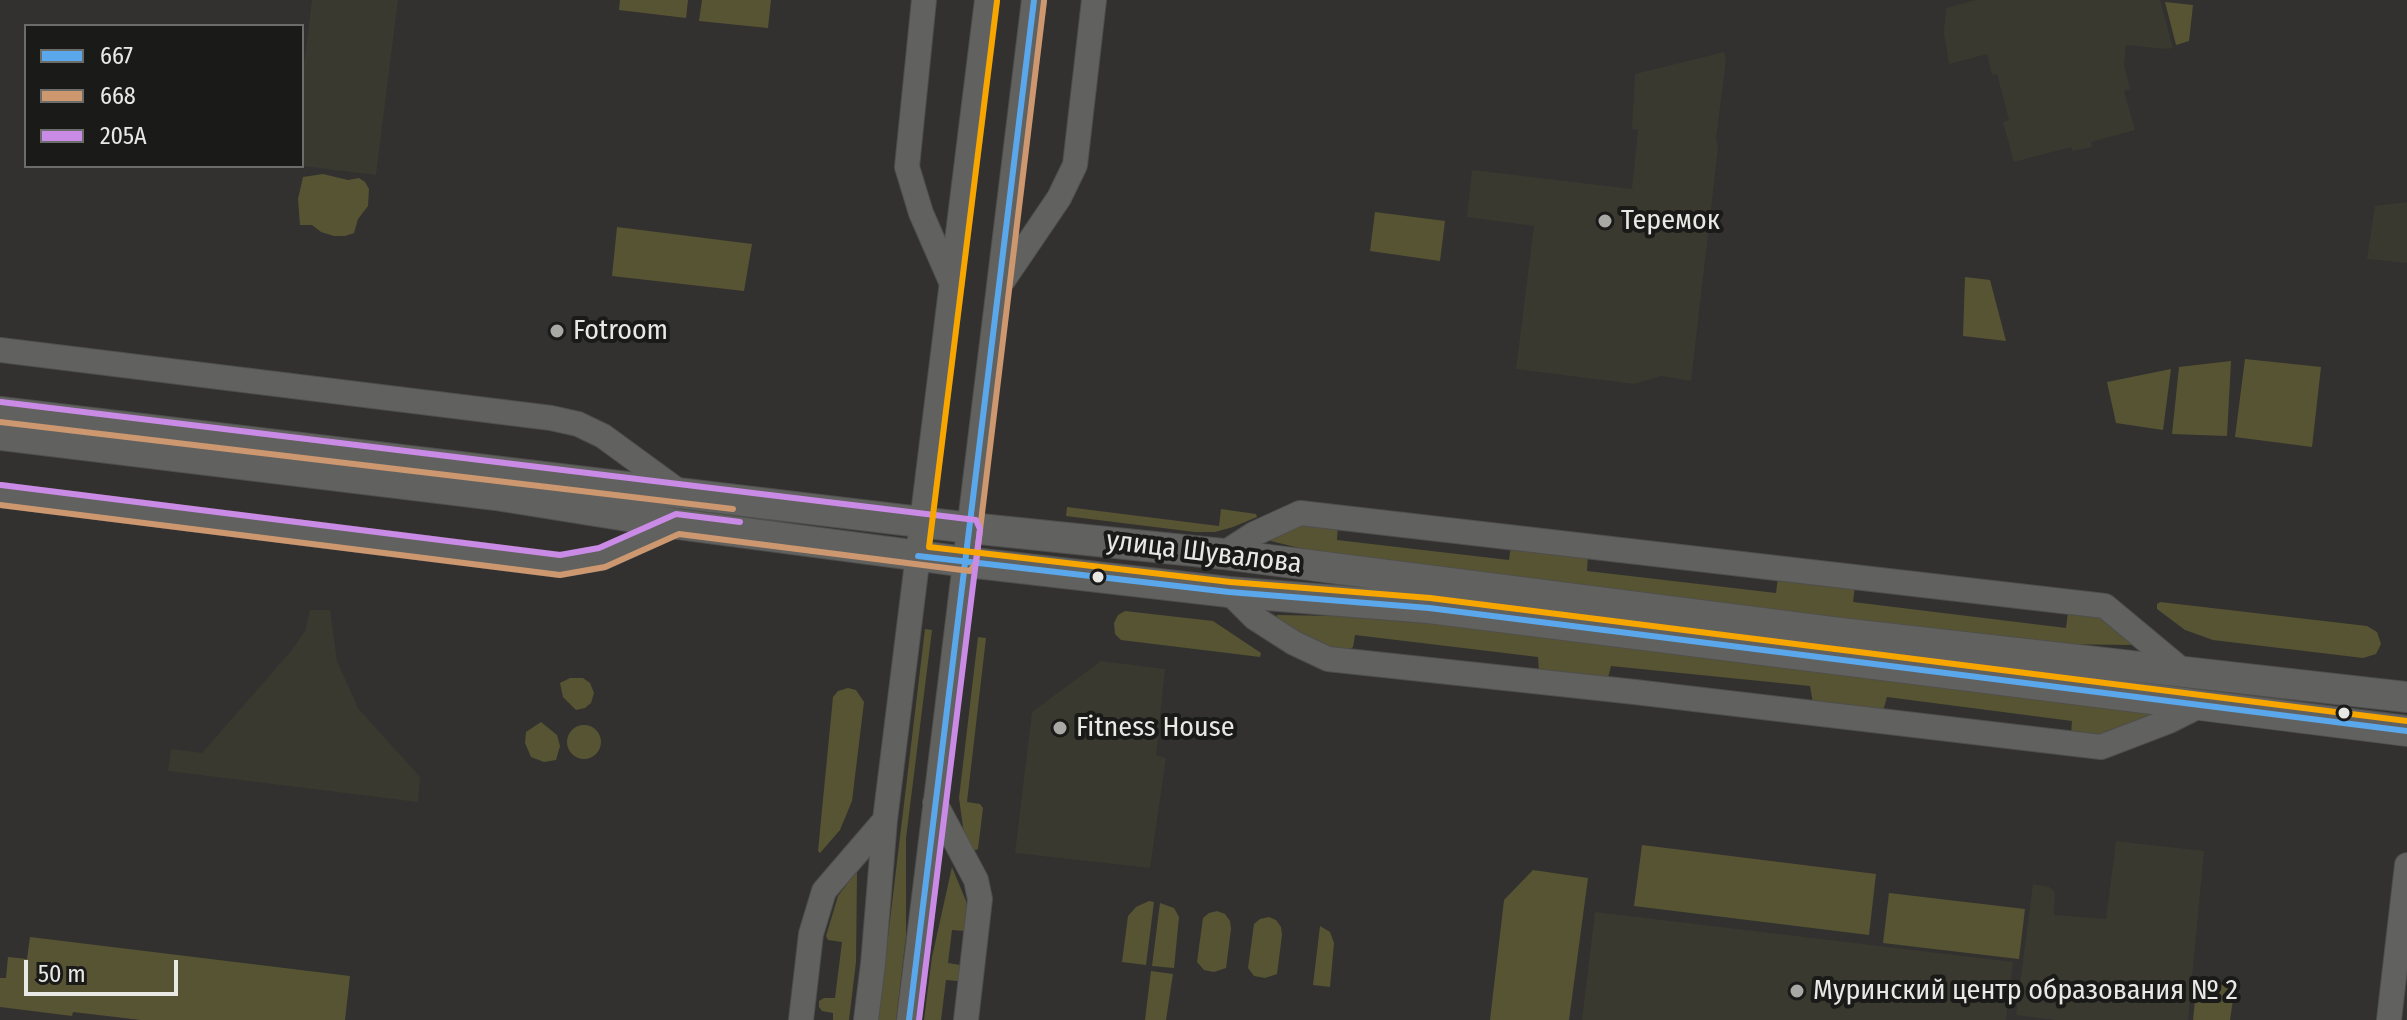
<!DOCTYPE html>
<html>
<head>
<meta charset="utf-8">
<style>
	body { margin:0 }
	#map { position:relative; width:2407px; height:1020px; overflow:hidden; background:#32312f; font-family:"Fira Sans Condensed",sans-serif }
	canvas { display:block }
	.legend { position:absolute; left:24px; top:24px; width:280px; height:144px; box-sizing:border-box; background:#1a1a18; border:2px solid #6c6c6a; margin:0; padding:10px 14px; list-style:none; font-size:24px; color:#e8e8e5 }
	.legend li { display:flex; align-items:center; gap:16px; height:40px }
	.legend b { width:40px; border:2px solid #6c6c6a }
	.scale { position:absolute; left:24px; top:960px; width:154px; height:36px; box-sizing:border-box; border:4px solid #e8e8e5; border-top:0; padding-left:10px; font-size:24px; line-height:28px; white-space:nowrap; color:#e8e8e5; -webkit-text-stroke:6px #1a1a18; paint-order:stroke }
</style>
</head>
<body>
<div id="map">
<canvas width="2407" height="1020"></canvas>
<ul class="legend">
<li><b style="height:10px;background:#5aa8eb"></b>667</li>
<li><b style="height:10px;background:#cd976f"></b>668</li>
<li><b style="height:10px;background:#ca8be6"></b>205А</li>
</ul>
<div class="scale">50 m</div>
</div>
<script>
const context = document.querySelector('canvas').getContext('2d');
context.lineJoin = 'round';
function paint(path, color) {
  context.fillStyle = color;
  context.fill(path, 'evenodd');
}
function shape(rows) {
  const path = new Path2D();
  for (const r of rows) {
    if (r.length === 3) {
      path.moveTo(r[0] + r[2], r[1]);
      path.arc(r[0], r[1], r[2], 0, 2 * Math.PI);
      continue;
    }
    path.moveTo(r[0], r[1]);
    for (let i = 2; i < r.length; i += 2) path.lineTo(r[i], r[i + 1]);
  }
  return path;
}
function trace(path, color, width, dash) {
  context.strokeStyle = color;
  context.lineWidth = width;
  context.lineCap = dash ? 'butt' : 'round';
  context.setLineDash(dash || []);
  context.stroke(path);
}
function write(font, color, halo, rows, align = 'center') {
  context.font = font + ' "Fira Sans Condensed",sans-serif';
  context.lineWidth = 8;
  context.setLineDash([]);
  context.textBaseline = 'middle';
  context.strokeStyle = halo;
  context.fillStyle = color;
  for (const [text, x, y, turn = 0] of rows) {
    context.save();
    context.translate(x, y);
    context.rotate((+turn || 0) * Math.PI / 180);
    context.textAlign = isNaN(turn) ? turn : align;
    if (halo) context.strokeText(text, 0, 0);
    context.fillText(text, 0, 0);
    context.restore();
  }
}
const built = shape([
	[312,0,398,0,376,175,302,166,302,65,304,64],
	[1976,0,2160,0,2173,48,2166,49,2126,45,2124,64,2130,89,2124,91,2135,130,2091,142,2092,147,2073,151,2071,147,2014,162,2003,122,2009,120,1997,74,1992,75,1987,54,1949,64,1944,33,1946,8],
	[1724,52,1726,60,1716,138,1718,148,1691,381,1661,376,1634,384,1516,369,1534,226,1467,217,1472,170,1632,189,1638,130,1632,129,1635,74],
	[2407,202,2407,263,2367,259,2375,206],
	[310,610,330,610,337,661,358,708,420,777,418,802,168,771,171,749,202,753,291,651,305,631],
	[1101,661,1165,669,1156,755,1166,758,1150,868,1015,853,1032,712],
	[2116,841,2204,851,2188,1020,2055,1020,2016,1015,2033,884,2049,887,2055,892,2054,915,2106,919],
	[1595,912,2013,962,2006,1020,1582,1020]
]);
const green = shape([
	[620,0,688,0,686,18,619,10],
	[702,0,771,0,768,28,699,21],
	[2165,2,2193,5,2189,41,2176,45],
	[323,174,348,180,359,178,365,182,369,189,368,206,358,219,354,233,345,236,334,236,321,232,312,225,300,225,298,199,303,177],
	[1375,212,1445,221,1440,261,1370,251],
	[617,227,752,244,744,291,612,276],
	[1965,277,1990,280,2006,341,1963,336],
	[2245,359,2321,367,2312,447,2235,437],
	[2231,361,2227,436,2172,434,2179,367],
	[2171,369,2163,430,2116,423,2107,382],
	[1067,507,1219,526,1221,509,1256,514,1257,517,1233,527,1215,532,1195,532,1066,516],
	[1314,522,1338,525,1337,540,1509,560,1511,546,1588,555,1587,571,1776,593,1778,577,1855,586,1853,602,2066,628,2068,612,2090,615,2104,619,2136,645,2041,644,1351,561,1271,541,1270,537,1295,526],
	[2160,602,2367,626,2377,632,2381,644,2376,654,2363,658,2213,640,2185,630,2157,609,2157,604],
	[1125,611,1213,621,1261,653,1260,657,1121,640,1115,634,1114,623,1118,615],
	[1277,615,1393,617,2161,713,2099,739,2071,735,2072,721,1887,697,1883,711,1813,703,1810,686,1611,666,1608,678,1539,672,1538,657,1355,635,1353,647,1350,649,1330,647,1301,635,1277,619],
	[925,629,932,630,906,838,906,936,896,1020,878,1020],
	[978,637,986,638,967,802,980,804,983,808,978,849,973,851,964,834,959,798],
	[570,678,583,678,590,683,594,693,591,703,585,708,576,710,563,697,560,683],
	[848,688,856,690,864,702,852,801,840,830,820,853,818,851,833,697,838,691],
	[541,722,557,735,560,746,556,760,544,762,531,757,525,743,526,732],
	[584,742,17],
	[1642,845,1876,874,1869,935,1634,906],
	[952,867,966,901,968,916,965,931,952,930,948,963,960,965,963,969,963,977,958,981,946,980,941,1020,924,1020,932,957],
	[1533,870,1588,878,1569,1020,1490,1020,1504,900],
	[857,871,856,962,849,1020,833,1020,833,1013,822,1011,819,1007,819,1001,824,998,835,998,842,942,828,940,826,936,838,896],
	[1889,893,2025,909,2019,959,1883,943],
	[1149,901,1154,902,1146,965,1122,962,1128,916,1136,907],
	[1160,903,1174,908,1179,917,1174,968,1152,966],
	[1217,911,1225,914,1230,921,1231,929,1226,968,1214,972,1204,970,1197,962,1203,918,1209,913],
	[1269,917,1276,920,1281,927,1282,935,1277,974,1265,978,1254,976,1248,968,1254,924,1260,919],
	[1320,926,1330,932,1334,943,1330,987,1313,985],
	[30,937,350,976,345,1020,141,1020,73,1012,72,1016,0,1007,0,978,6,978,8,957,27,959],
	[1151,971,1173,974,1166,1020,1145,1020],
	[2197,982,2235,986,2230,1020,2193,1020]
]);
const minor = shape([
	[924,0,907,167,921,213,952,284],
	[1004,279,1059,198,1075,165,1094,0],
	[0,350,551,418,578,424,603,436,681,493],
	[0,495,560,565,602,558,677,524],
	[1223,554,1254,534,1300,513,2105,606,2183,671],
	[1229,592,1255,618,1294,643,1328,659,1635,692,2101,747,2169,721,2205,703],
	[935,803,976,880,980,899,966,1020],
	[801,1020,811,934,824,891,885,820],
	[866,1020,873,964,885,820,987,0],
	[909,1020,1034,0],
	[2389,1020,2407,865]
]);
const tertiary = shape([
	[0,412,970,528,1223,554,1840,633,2407,697],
	[0,435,496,495,677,524,966,562,1229,592,1429,608,2407,731]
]);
const bus1 = shape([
	[918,556,1229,592,1429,608,2407,731],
	[909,1020,1034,0]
]);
const bus2 = shape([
	[0,422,733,509],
	[0,505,560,575,605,567,679,534,970,571,976,563,1044,1]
]);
const bus3 = shape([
	[1,402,976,520,980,529,919,1020],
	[1,485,560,555,599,548,676,514,740,522]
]);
const bus4 = shape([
	[997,1,929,547,1230,582,1430,598,2407,721]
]);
const markers = [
	[1605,221,8,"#a8a8a5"],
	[557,331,8,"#a8a8a5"],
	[1098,577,7,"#e8e8e5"],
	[2344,713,7,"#e8e8e5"],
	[1060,728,8,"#a8a8a5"],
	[1797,991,8,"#a8a8a5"]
];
const poiNames = [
	["Теремок",1621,221],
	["Fotroom",573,331],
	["Fitness House",1076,728],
	["Муринский центр образования № 2",1813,991]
];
const streetNames = [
	["улица Шувалова",1204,553,7]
];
paint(built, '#3a392f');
paint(green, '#575433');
trace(minor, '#4e4e4d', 26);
trace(tertiary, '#4e4e4d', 32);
trace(minor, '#61615f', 24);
trace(tertiary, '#61615f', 30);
trace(bus1, '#5aa8eb', 6);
trace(bus2, '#cd976f', 6);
trace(bus3, '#ca8be6', 6);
trace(bus4, '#f7a600', 6);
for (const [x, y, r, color] of markers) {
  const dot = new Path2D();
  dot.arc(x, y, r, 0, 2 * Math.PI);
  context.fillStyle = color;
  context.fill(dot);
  trace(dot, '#1a1a18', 3);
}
write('28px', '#e8e8e5', '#1a1a18', poiNames, 'left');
write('28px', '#e8e8e5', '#1a1a18', streetNames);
</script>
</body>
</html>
